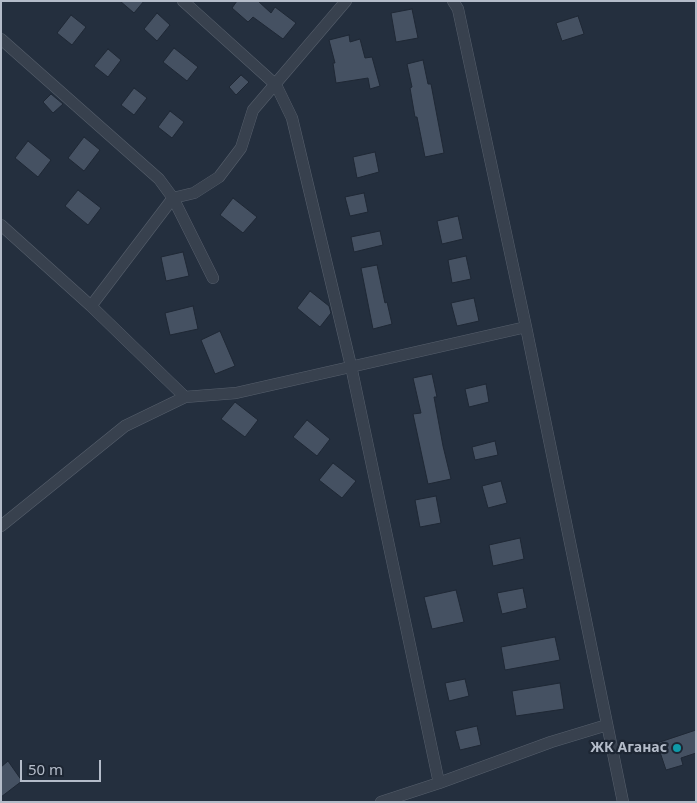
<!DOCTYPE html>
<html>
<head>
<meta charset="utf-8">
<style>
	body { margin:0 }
	#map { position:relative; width:697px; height:803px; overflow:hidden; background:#242f3e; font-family:"Noto Sans",sans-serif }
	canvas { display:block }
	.frame { position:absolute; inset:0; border:2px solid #b4bcc9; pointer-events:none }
	.scale { position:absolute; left:20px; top:760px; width:81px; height:22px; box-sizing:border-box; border:2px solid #b4bcc9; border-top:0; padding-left:6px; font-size:15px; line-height:18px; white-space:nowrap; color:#b4bcc9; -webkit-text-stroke:4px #1d2633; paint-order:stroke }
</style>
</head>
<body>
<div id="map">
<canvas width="697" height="803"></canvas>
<div class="frame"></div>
<div class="scale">50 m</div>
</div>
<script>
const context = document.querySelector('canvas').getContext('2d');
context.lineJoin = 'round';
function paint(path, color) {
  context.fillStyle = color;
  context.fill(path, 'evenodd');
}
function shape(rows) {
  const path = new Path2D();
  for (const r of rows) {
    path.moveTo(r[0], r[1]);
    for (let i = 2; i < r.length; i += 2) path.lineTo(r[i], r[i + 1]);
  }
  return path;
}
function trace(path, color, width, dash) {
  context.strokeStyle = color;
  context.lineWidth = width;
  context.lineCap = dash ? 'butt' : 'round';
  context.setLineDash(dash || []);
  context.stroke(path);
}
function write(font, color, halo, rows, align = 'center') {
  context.font = font + ' "Noto Sans",sans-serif';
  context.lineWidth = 4.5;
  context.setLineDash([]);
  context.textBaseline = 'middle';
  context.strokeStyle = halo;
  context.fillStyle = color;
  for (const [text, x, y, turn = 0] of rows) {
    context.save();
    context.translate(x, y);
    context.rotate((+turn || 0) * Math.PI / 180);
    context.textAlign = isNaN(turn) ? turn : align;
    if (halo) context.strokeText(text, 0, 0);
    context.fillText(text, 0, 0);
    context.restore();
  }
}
const building = shape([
	[120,1,144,1,134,13,120,1],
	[237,1,258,1,271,13,275,7,296,23,283,39,253,17,248,22,232,8,237,1],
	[412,9,418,38,396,42,391,13,412,9],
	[157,13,170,25,157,41,144,29,157,13],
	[71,15,86,27,72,45,57,33,71,15],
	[578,16,584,34,562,41,556,23,578,16],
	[349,35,350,42,360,39,365,58,372,57,380,86,370,89,368,78,336,83,333,63,335,63,329,40,349,35],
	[174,48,198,67,187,81,163,62,174,48],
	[108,49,121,60,108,77,94,66,108,49],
	[423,60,428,84,431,84,444,153,425,157,417,117,415,117,410,88,412,87,407,64,423,60],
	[241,75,249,82,236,95,229,87,241,75],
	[134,88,147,98,134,115,121,105,134,88],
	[51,94,63,104,53,113,43,102,51,94],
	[170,111,184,122,172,138,158,127,170,111],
	[84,137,100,150,84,171,68,158,84,137],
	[28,141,51,160,38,177,15,158,28,141],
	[375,152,379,172,357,178,353,157,375,152],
	[78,190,101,208,88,225,65,206,78,190],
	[364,193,368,212,350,216,345,197,364,193],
	[233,198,257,217,243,233,220,215,233,198],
	[458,216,463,239,442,244,437,221,458,216],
	[380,231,383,245,354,252,351,237,380,231],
	[183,252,189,276,166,281,161,257,183,252],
	[466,256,471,279,452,283,448,260,466,256],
	[377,265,385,303,387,302,392,324,373,329,361,268,377,265],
	[310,291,329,306,331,313,320,327,297,308,310,291],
	[474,298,479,321,457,326,451,303,474,298],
	[193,306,198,329,170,335,165,313,193,306],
	[220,331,235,366,215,374,201,340,220,331],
	[432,374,437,397,434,397,443,446,451,479,428,484,413,414,421,413,413,378,432,374],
	[486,384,489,402,469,407,465,389,486,384],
	[235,402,258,420,245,437,221,419,235,402],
	[307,420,330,439,317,456,293,437,307,420],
	[495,441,498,455,475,460,472,447,495,441],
	[333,463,356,481,342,498,319,480,333,463],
	[501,481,507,503,488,508,482,486,501,481],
	[436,496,441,523,420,527,415,500,436,496],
	[520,538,524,559,493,566,489,545,520,538],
	[523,588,527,608,502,614,497,593,523,588],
	[456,590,464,622,432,629,424,597,456,590],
	[555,637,560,660,505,670,501,647,555,637],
	[465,679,469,696,449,701,445,683,465,679],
	[560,683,564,709,516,716,512,691,560,683],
	[477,726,481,745,460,750,455,731,477,726],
	[696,730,696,753,681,758,683,765,666,770,657,743,696,730],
	[8,761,22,781,1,797,1,767,8,761]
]);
const minor = shape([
	[183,1,276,85,292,118,351,366,439,783],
	[453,1,458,9,526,327,623,802],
	[1,39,159,179,173,198,213,278],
	[1,225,91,306,185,397],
	[91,306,173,198,194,193,219,177,241,148,253,110,346,1],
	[1,526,125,426,185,397,236,393,526,327],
	[381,802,439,783,551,742,607,725]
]);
const markers = [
	[677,748,5,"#0f9aa8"]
];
const poiNames = [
	["ЖК Аганас",667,748]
];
paint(building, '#455162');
trace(building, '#1f2835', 1);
trace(minor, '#565f6c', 12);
trace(minor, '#38414e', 11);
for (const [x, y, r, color] of markers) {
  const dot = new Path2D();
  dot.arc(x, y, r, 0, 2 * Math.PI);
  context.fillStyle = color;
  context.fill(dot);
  trace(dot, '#1d2633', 2);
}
write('bold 14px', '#b4bcc9', '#1d2633', poiNames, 'right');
</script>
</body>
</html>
